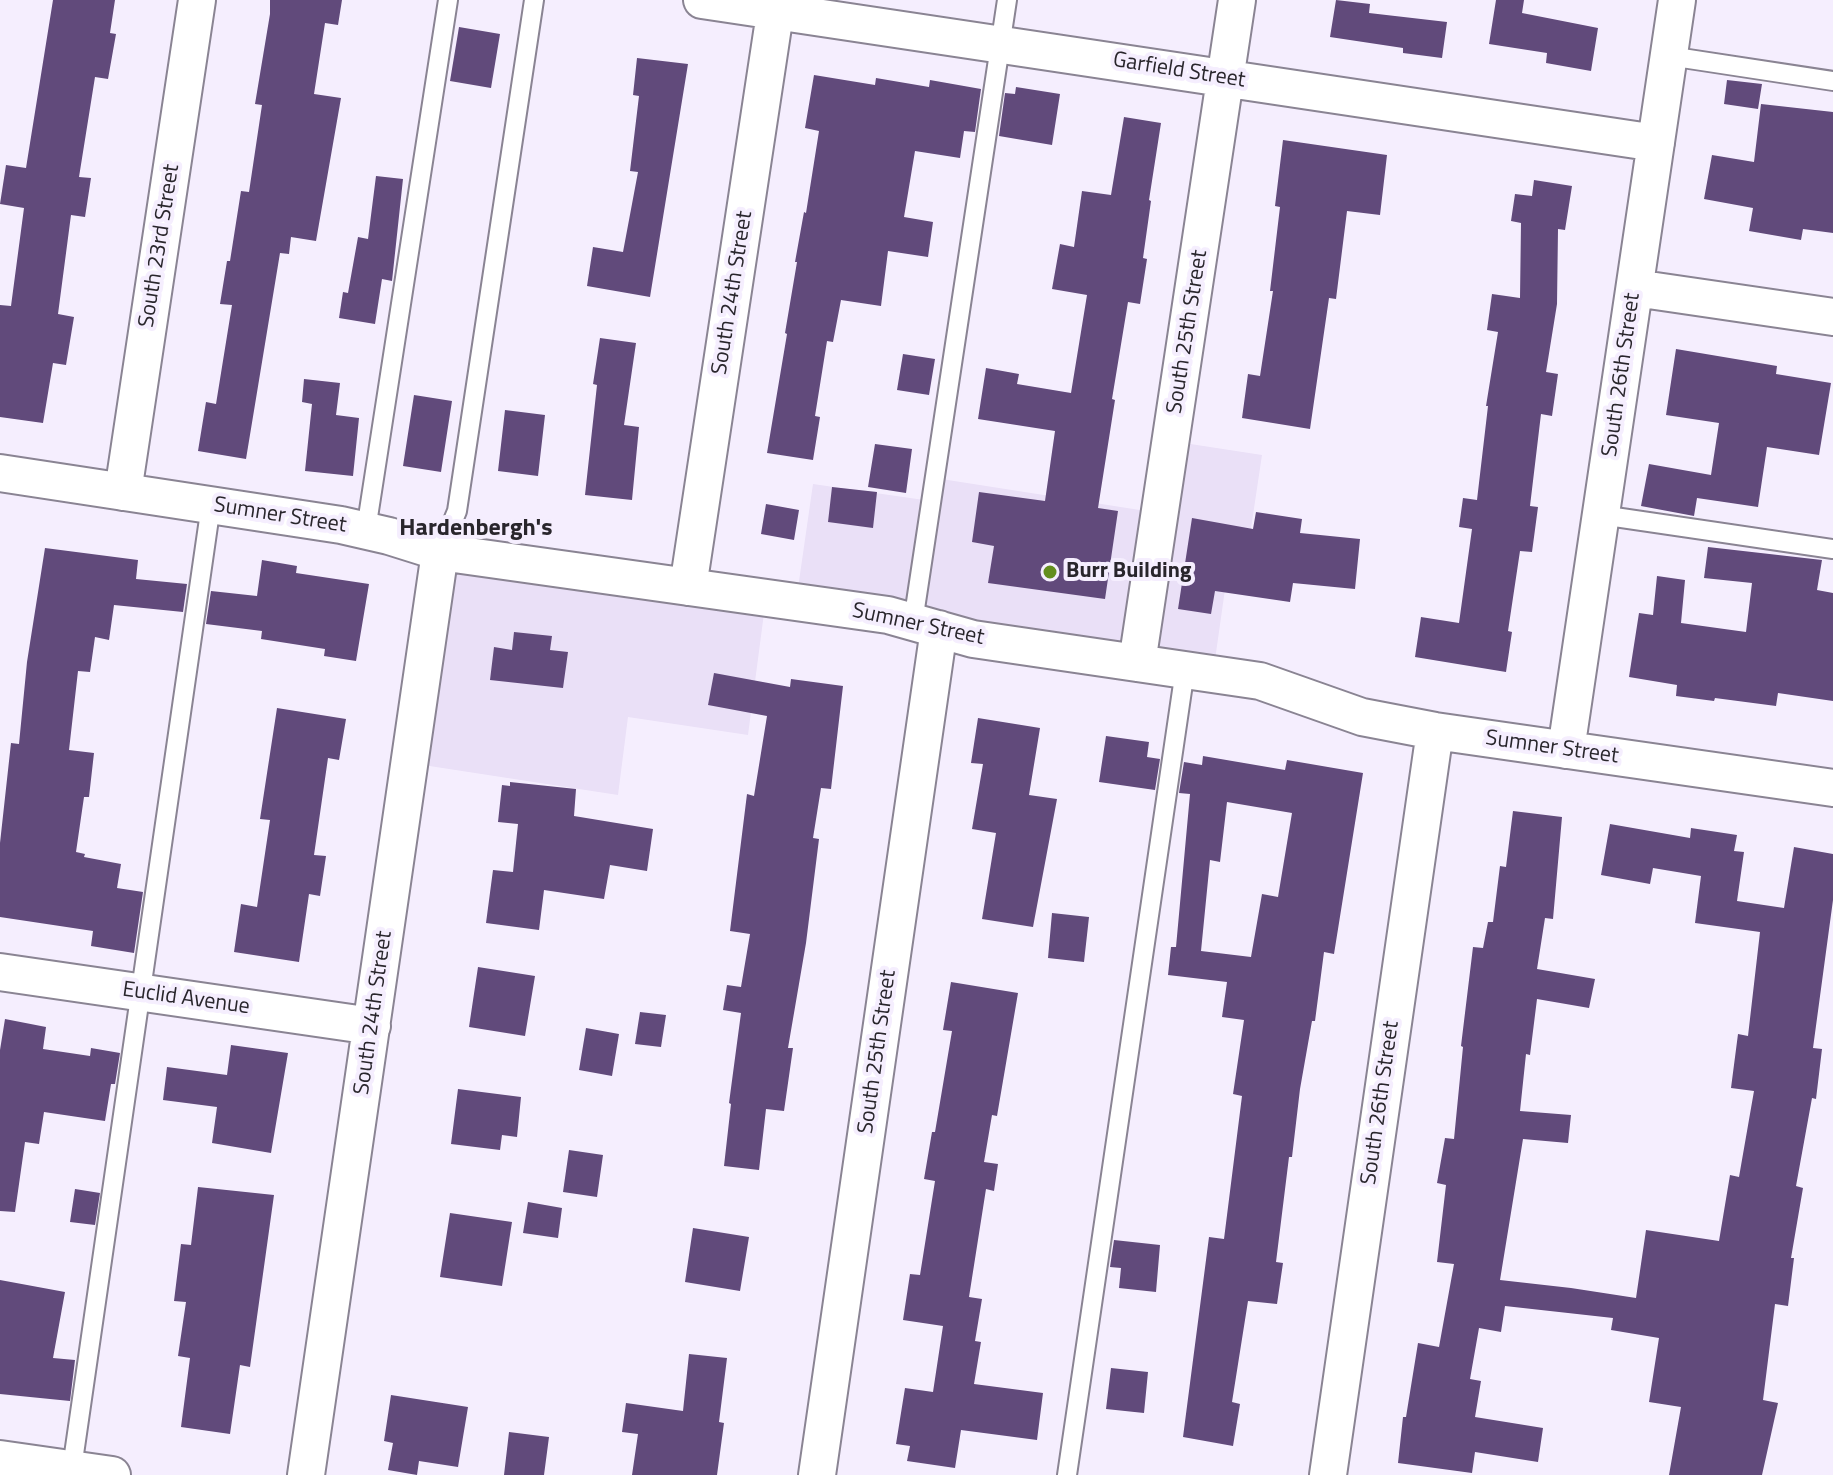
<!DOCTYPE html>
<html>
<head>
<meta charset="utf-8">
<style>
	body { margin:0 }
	canvas { display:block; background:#f5eefe }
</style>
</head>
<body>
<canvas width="1833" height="1475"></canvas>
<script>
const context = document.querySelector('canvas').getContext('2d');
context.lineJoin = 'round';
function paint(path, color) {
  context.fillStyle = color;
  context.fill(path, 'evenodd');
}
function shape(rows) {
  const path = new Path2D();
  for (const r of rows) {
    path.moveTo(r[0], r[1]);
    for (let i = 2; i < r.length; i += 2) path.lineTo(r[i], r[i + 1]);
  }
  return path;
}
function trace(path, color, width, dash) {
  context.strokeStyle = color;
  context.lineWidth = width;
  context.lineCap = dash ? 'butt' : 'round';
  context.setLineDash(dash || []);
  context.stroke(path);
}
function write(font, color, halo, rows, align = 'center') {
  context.font = font + ' "Titillium Web",sans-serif';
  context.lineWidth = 8;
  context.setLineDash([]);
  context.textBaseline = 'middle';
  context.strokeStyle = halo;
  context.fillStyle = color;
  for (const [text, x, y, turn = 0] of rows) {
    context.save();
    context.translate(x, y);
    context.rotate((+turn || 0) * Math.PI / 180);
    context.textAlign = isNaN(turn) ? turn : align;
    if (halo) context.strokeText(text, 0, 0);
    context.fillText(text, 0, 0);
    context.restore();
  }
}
const built = shape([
	[1171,441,1262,455,1250,535,1233,533,1213,674,796,602,813,484,931,501,935,478,1159,513],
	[440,552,766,598,748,735,628,717,618,795,410,763]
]);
const building = shape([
	[53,0,115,0,110,33,116,34,108,79,95,77,79,177,91,178,85,217,71,215,58,314,74,317,66,365,53,363,43,423,0,417,0,305,11,306,24,208,0,204,6,165,26,168],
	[270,0,342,0,338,25,325,23,314,94,341,98,316,241,291,237,289,254,280,253,246,459,198,451,206,402,216,404,232,305,220,304,227,261,230,261,241,191,249,192,262,105,255,104,270,14],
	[1336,0,1370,4,1369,13,1447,22,1442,58,1403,53,1403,48,1330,37],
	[1496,0,1524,0,1522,13,1598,28,1591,71,1546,63,1547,53,1489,44],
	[459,27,500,34,491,88,450,81],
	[637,58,688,64,650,297,587,286,593,247,623,252,638,172,630,171,639,96,633,95],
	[814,75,875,85,876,78,929,87,930,80,981,89,975,132,964,131,960,158,915,151,904,217,933,222,928,257,888,251,881,306,841,300,833,342,827,341,815,416,820,417,813,460,767,453,787,334,785,333,797,262,795,262,804,212,806,213,819,131,805,128],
	[1727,80,1762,84,1758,109,1724,104],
	[1016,87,1060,94,1052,145,999,136,1005,93,1015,94],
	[1761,104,1833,112,1833,233,1803,229,1801,240,1749,231,1753,208,1704,199,1712,155,1754,162],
	[1124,117,1161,123,1149,200,1151,201,1143,258,1147,259,1140,304,1128,302,1112,399,1115,400,1098,508,1118,511,1105,599,988,583,994,546,972,542,979,492,1045,501,1055,431,978,419,986,368,1019,374,1017,384,1071,393,1087,295,1052,289,1060,244,1074,247,1082,191,1111,195],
	[1283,140,1387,155,1380,215,1347,211,1336,299,1329,298,1310,429,1242,418,1248,374,1260,376,1273,291,1270,291,1280,207,1275,206],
	[376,176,403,179,392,281,382,279,375,324,339,318,343,292,348,293,358,237,368,239],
	[1534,180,1572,186,1565,230,1558,229,1557,304,1546,372,1558,374,1552,416,1541,414,1530,506,1538,507,1532,552,1520,551,1508,631,1512,632,1506,672,1415,657,1421,617,1459,623,1472,529,1459,527,1463,498,1477,500,1488,406,1486,406,1498,332,1487,330,1492,294,1520,298,1521,223,1511,221,1515,194,1532,196],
	[600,338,636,343,624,425,639,427,632,500,585,495,597,385,593,384],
	[1676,349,1777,366,1776,374,1831,383,1819,455,1767,447,1758,507,1697,498,1694,516,1641,506,1649,464,1711,475,1719,423,1666,415],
	[903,354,935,359,929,395,897,390],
	[304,379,340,383,336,415,359,418,353,476,305,471,312,404,302,402],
	[414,395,452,401,441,472,403,466],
	[505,410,545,415,538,476,498,471],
	[875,444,912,449,906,493,868,487],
	[832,487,877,492,873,528,828,522],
	[766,504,799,510,794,540,761,534],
	[1256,512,1302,519,1300,533,1360,539,1355,589,1293,583,1290,602,1215,591,1211,614,1178,609,1192,518,1253,529],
	[1708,547,1822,560,1817,590,1833,593,1833,701,1778,693,1776,706,1715,698,1714,701,1676,696,1677,685,1629,677,1639,613,1653,615,1657,576,1685,580,1681,623,1746,632,1752,583,1704,578],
	[45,548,138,560,136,579,187,584,183,612,114,605,109,640,95,637,90,672,78,671,69,750,94,753,89,797,84,797,76,852,85,854,84,857,121,864,117,888,143,892,134,953,91,946,93,931,0,917,0,843,11,743,19,744,27,662],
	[262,560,297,566,296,573,369,584,356,661,324,656,325,649,261,639,262,631,206,624,211,591,257,596],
	[514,632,552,636,550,650,568,652,563,688,490,680,494,647,512,650],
	[714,673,790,687,791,679,843,686,831,789,821,788,813,838,819,839,806,943,788,1048,793,1048,784,1111,766,1109,759,1170,724,1166,731,1104,729,1103,741,1013,723,1010,727,985,741,987,750,934,730,931,747,794,754,796,767,716,708,705],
	[277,708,346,719,339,760,328,758,314,855,326,856,320,896,309,894,299,962,234,952,241,904,257,907,270,820,260,819],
	[978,718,1040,728,1029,795,1057,799,1033,927,982,919,996,833,972,829,983,764,971,763],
	[1106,736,1149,742,1147,757,1160,759,1155,790,1099,782],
	[1203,756,1285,770,1287,760,1363,773,1334,954,1324,952,1315,1021,1312,1021,1300,1089,1292,1157,1289,1157,1276,1262,1283,1263,1277,1304,1248,1301,1232,1402,1240,1404,1233,1446,1183,1437,1209,1237,1224,1239,1242,1096,1233,1094,1244,1020,1222,1017,1227,982,1168,975,1171,947,1176,947,1190,794,1179,793,1184,762,1202,765],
	[1227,802,1292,813,1278,897,1262,894,1251,957,1201,951,1210,860,1220,862],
	[510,782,576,789,574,816,653,829,647,871,610,865,604,899,544,890,539,930,486,923,493,870,513,872,518,824,498,822,502,785,510,786],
	[1513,811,1562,817,1553,919,1545,918,1537,969,1595,979,1589,1008,1537,999,1530,1055,1526,1054,1520,1111,1571,1115,1568,1143,1523,1139,1500,1280,1571,1288,1636,1298,1646,1230,1719,1241,1730,1175,1739,1177,1754,1091,1731,1088,1738,1034,1748,1036,1760,932,1695,923,1701,876,1653,868,1650,884,1601,875,1610,824,1690,838,1691,828,1737,835,1734,851,1744,852,1737,901,1784,908,1794,847,1833,854,1833,900,1813,1048,1822,1049,1816,1099,1812,1098,1796,1186,1803,1188,1791,1258,1794,1258,1788,1306,1775,1304,1763,1400,1778,1403,1762,1475,1669,1475,1681,1407,1649,1402,1659,1338,1611,1330,1613,1318,1505,1306,1501,1332,1479,1328,1470,1379,1481,1381,1475,1417,1543,1428,1538,1462,1475,1452,1472,1473,1398,1463,1403,1417,1406,1417,1418,1343,1439,1347,1454,1264,1437,1262,1446,1185,1437,1183,1445,1138,1454,1139,1463,1047,1461,1046,1473,947,1483,948,1488,922,1493,922,1500,866,1506,867],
	[1052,913,1089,917,1084,962,1048,958],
	[478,967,535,976,525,1036,469,1027],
	[951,982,1018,993,997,1116,992,1115,984,1162,998,1164,994,1191,986,1189,969,1297,982,1299,975,1341,981,1342,974,1384,1043,1393,1037,1440,961,1430,955,1468,907,1461,910,1446,896,1444,905,1388,933,1392,943,1326,903,1320,910,1274,920,1275,935,1181,924,1179,932,1132,935,1132,952,1031,943,1030],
	[640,1012,666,1015,661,1047,635,1044],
	[5,1019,46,1027,43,1049,90,1056,91,1048,120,1053,115,1084,111,1084,105,1121,44,1112,39,1144,25,1142,15,1212,0,1211,0,1050],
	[586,1028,619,1034,612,1076,579,1070],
	[231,1045,288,1053,271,1153,212,1143,217,1107,163,1100,167,1067,227,1075],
	[458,1089,521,1097,517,1137,502,1135,500,1150,451,1144],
	[569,1150,603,1155,597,1197,563,1192],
	[198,1187,274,1195,250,1367,240,1365,230,1434,181,1427,190,1358,178,1356,186,1302,174,1301,181,1244,191,1245],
	[75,1189,100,1193,95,1225,70,1222],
	[528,1202,562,1208,558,1238,523,1233],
	[450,1213,512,1222,502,1286,440,1277],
	[693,1228,749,1237,740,1291,685,1282],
	[1114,1240,1160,1245,1156,1292,1119,1288,1121,1268,1110,1267],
	[0,1280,65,1292,53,1358,75,1360,70,1401,0,1394],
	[689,1354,727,1358,719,1422,724,1423,717,1475,632,1475,638,1434,622,1432,626,1403,683,1411],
	[1111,1368,1148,1372,1144,1413,1106,1409],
	[391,1395,468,1407,458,1467,419,1461,417,1475,388,1470,393,1443,384,1441],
	[509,1432,549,1437,544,1475,504,1475]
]);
const lane = shape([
	[1669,56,1833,81],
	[1601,515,1833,549],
	[366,530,448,0],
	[440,552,457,511,534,0],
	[913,622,1007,0],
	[71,1475,211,505],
	[1067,1475,1185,670]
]);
const street = shape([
	[702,0,1656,143],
	[1635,288,1833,317],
	[0,473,341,525,389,536,440,552,888,615,973,639,1260,681,1362,717,1435,731,1833,788],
	[123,492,197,0],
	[688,587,777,0],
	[1137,663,1237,0],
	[1566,750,1677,0],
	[0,972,372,1026],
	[0,1459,112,1475],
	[306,1475,440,552],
	[817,1475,939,629],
	[1328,1475,1435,731]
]);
const markers = [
	[1050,572,8,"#638e1e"]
];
const streetNames = [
	["Garfield Street",1179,71,9],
	["South 23rd Street",160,246,-81],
	["South 24th Street",733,293,-81],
	["South 25th Street",1188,332,-81],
	["South 26th Street",1622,375,-82],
	["Sumner Street",280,516,9],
	["Sumner Street",918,625,12],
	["Sumner Street",1552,748,8],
	["Euclid Avenue",186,999,8],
	["South 24th Street",374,1013,-82],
	["South 25th Street",878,1052,-82],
	["South 26th Street",1381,1103,-82]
];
const poiNames = [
	["Burr Building",1066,572]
];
const neighbourhoodNames = [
	["Hardenbergh's",476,529]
];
paint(built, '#eae0f7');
paint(building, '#614a7b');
trace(lane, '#8a8493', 22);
trace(street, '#8a8493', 40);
trace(lane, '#fff', 18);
trace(street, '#fff', 36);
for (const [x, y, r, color] of markers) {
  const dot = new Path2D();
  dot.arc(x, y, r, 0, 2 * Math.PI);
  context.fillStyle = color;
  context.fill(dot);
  trace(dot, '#f5eefe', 3);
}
write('22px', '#29262c', '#f5eefe', streetNames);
write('bold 22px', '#29262c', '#f5eefe', poiNames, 'left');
write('bold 24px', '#29262c', '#f5eefe', neighbourhoodNames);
</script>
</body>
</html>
